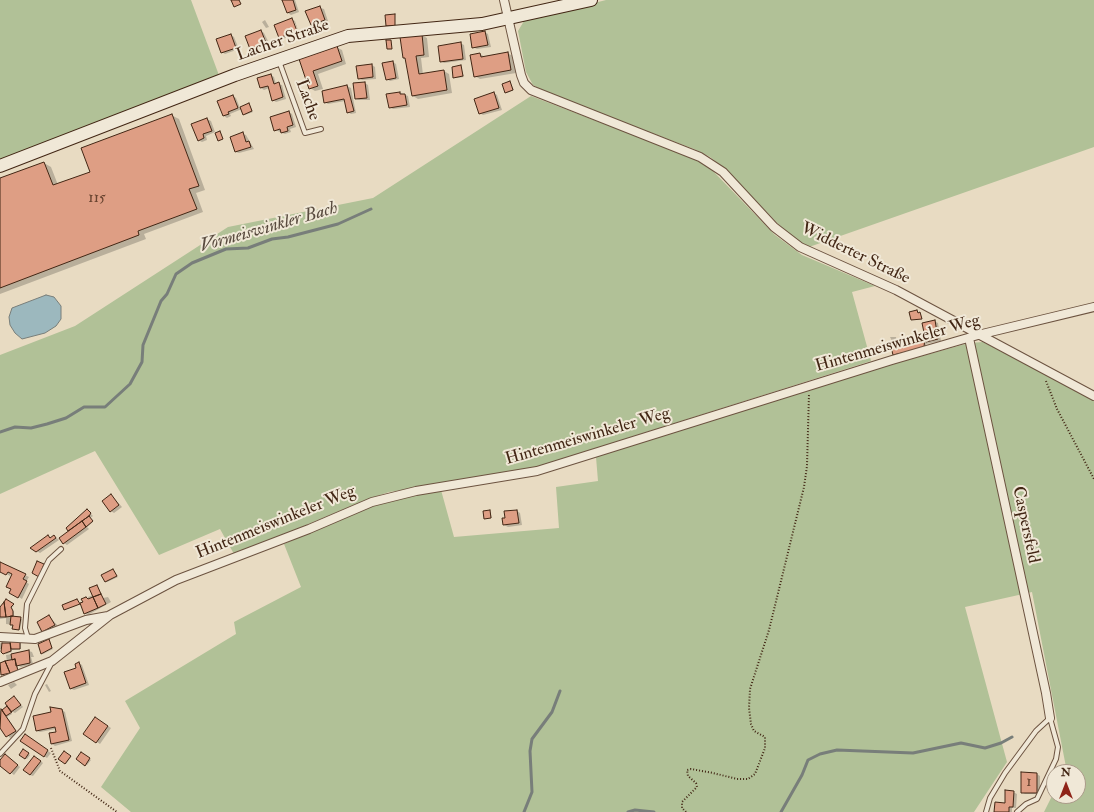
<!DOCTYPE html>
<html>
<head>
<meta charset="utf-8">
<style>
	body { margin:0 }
	#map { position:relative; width:1094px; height:812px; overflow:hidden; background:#e8dbc2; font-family:"IM FELL Double Pica",serif }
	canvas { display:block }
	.north { position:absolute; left:1046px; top:764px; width:40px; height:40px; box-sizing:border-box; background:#f0e8d7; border:1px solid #aa9a89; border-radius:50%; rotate:0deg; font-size:11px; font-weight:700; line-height:16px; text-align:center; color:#422614 }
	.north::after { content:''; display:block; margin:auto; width:14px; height:18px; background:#8f2418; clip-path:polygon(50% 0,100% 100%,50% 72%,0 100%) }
</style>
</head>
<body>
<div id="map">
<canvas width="1094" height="812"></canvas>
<div class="north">N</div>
</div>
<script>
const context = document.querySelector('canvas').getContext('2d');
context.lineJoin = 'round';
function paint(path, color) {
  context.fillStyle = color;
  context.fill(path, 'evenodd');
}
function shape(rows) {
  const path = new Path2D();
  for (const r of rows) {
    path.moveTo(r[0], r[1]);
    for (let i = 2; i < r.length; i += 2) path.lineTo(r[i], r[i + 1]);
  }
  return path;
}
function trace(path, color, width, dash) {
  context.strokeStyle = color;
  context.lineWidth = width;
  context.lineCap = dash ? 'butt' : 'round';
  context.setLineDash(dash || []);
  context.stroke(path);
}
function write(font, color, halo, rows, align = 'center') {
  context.font = font + ' "IM FELL Double Pica",serif';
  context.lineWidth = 4;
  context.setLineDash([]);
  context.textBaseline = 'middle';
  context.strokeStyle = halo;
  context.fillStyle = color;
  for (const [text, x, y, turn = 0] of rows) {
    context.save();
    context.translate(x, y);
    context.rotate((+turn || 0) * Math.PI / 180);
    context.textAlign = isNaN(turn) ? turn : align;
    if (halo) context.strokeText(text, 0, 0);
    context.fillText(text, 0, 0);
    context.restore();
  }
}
const green = shape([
	[0,0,191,0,220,78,0,161],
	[606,0,1094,0,1094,147,809,247,789,235,724,168,710,157,694,149,549,94,533,85,526,72,518,31,524,21],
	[531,96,696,159,712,170,775,235,802,255,875,286,852,292,871,361,517,473,389,492,368,499,280,536,234,554,220,529,159,555,95,451,0,494,0,355,75,326,228,227,373,198],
	[983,342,1094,400,1094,812,1044,812,1054,792,1054,796,1078,796,1078,772,1063,772,1066,767,1032,592,965,607,1007,762,974,812,131,812,101,787,140,728,125,701,236,634,234,622,301,587,284,544,363,508,393,499,441,490,454,537,559,528,556,487,598,481,596,457,854,375,969,343]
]);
const water = shape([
	[46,295,54,297,61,306,61,319,56,326,45,333,22,339,15,333,10,325,9,317,12,308,46,295]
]);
const shadow = shape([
	[287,0,295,0,299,12,291,15,288,13],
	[320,8,324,9,328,21,315,26,311,24],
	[265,20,269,27,266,28,262,22],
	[292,20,295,21,299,33,294,21,292,21,297,34,283,39,280,37],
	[261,31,264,33,268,41,252,47,252,49,251,48],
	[485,32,488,34,491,47,477,49,473,47],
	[231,35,234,37,239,49,225,54,222,52],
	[421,35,427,38,429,57,421,58,423,75,444,71,449,74,452,93,418,99,413,96,406,59,403,58],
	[268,43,269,45,254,50,253,49],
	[460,43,464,45,466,60,444,63,441,61],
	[336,47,342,50,346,64,318,74,323,89,315,91,310,88,300,59],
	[507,53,513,56,516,73,480,79,475,76,480,54,485,57],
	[393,62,396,64,399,79,390,81,387,79],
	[372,65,375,67,376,79,362,80,359,78],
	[461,67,464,77,456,78,454,77],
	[271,75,274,77,276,84,282,85,286,99,276,102,273,100,269,88,264,90,261,88,259,79],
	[510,82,514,90,507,93,505,92],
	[365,83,368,85,370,100,359,100,356,99],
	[347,86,351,88,356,113,351,114,348,112,345,101,328,104,325,102,323,91],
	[400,93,408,96,410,107,393,109,390,107],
	[494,93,497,95,502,110,483,115,480,113],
	[233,96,236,98,240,108,249,104,253,112,245,115,242,109,230,114,231,116,227,118,224,116],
	[289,112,292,114,296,127,290,129,291,132,285,134,275,130],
	[171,115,179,119,205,190,196,193,203,212,144,234,146,239,0,294,0,179,44,163,51,167,58,185,91,172],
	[207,119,211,121,215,132,206,136,207,140,202,142,198,140,192,125],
	[243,134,246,135,254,149,239,153,236,152],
	[934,321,938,323,941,341,926,344,927,349,897,356,894,354,892,348,889,347,893,343,890,337,896,337,897,342,926,336],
	[111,495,122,507,114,513,111,511],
	[87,510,93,516,90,518,93,522,87,527,89,529,67,545,64,543,70,531,67,528],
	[490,511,492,518,485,518],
	[517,511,520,513,522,525,508,527,504,525,504,519],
	[48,536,51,538,54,536,59,540,40,553,32,548],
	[0,563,29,577,26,582,29,584,22,599,11,592,14,574,11,573,10,576,0,570],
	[113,570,118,577,107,582,105,582],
	[97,586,103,598,108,597,111,602,88,615,84,613,85,603,83,600,88,599,88,597,93,595],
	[7,600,14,606,11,608,14,612,14,617,22,619,20,630,15,629,14,625,6,624,6,618,0,619,0,609],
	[49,616,58,626,46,633,43,631],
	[49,641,53,649,43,654,42,653],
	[0,642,1,644,11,644,21,642,21,649,12,650,12,652,6,654,3,649,0,649],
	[29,651,32,652,34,657,31,657,33,664,21,667,17,665,18,671,2,675,0,671,0,663,7,662,6,655],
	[79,663,82,665,89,685,74,690,70,688],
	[14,682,17,685,11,689,8,685],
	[47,684,51,691,49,692,45,685],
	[15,698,23,707,15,713,9,710,12,714,7,717,18,733,10,738,0,726,0,711,8,707],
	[62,710,65,712,72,741,55,746,52,744,57,733,56,729,40,732,37,731],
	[95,718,111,728,100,744,85,734],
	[28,738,51,753,47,758,44,756],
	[23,751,30,755,27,759,21,755],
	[65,752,71,757,66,764,59,759],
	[81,753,91,760,87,765,77,759],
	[8,757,20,767,14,775,0,764,0,761],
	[38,759,43,763,33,776,30,775],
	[1037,774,1040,776,1040,794,1025,794,1022,792],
	[1013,792,1017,794,1016,808,1012,808,1012,812,995,812,1006,804]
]);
const stream = shape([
	[0,432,15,427,31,428,47,424,66,418,84,407,105,407,130,384,142,362,143,345,161,301,167,294,176,274,192,263,226,249,248,248,272,239,288,237,338,224,371,209],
	[524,812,532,792,530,751,532,739,552,712,560,691],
	[628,812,635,810,654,812],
	[781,812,802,775,808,760,820,754,837,750,913,753,961,743,985,748,1001,743,1012,737]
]);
const building = shape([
	[231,0,239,0,241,4,234,7,231,0],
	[282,0,293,0,296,10,287,13,282,0],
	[320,6,325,20,311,25,305,11,320,6],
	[395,14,395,26,386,26,385,15,395,14],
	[292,18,297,31,279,38,274,25,292,18],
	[261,30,266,43,250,49,245,36,261,30],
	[485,31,488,45,472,48,470,34,485,31],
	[231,34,236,48,221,53,216,39,231,34],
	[422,34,424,55,416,56,419,74,444,70,447,90,412,96,405,58,403,58,400,37,422,34],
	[386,40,391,40,392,49,387,49,386,40],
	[461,42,463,59,440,62,438,46,461,42],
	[337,46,342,61,313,71,318,86,309,89,299,59,337,46],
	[508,52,511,70,474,77,470,55,480,53,481,57,508,52],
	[393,61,396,78,386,80,382,63,393,61],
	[372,64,373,77,358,79,356,66,372,64],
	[461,65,463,76,453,78,452,67,461,65],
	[271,74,274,84,279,82,283,97,272,101,268,86,260,88,257,78,271,74],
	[510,81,513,90,505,93,502,84,510,81],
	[365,82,367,98,355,99,353,83,365,82],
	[347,85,354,111,347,113,344,99,324,103,322,91,347,85],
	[400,92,400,94,405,94,407,105,389,108,386,94,400,92],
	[494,92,499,108,479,114,474,99,494,92],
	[233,95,238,108,228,112,229,114,223,116,217,101,233,95],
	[249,103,252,111,243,115,240,107,249,103],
	[289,111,293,125,287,127,288,131,281,133,280,129,274,131,270,117,289,111],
	[172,114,199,186,189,189,197,209,138,231,139,235,0,288,0,178,44,162,53,185,90,172,81,148,172,114],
	[207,118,212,131,203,134,204,138,198,141,191,124,207,118],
	[220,131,223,139,218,141,215,133,220,131],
	[243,132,246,142,249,141,251,147,235,152,230,137,243,132],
	[917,310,918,313,920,312,922,319,911,320,909,312,917,310],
	[935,320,938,339,926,342,922,323,935,320],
	[925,335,924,348,893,355,891,347,889,347,888,343,925,335],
	[111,494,119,505,110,512,102,501,111,494],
	[87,509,91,513,89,516,68,531,66,528,87,509],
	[490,510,491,518,484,519,483,511,490,510],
	[517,510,519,523,503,525,502,518,505,518,504,511,517,510],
	[89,516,93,521,86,527,82,521,89,516],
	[82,521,86,527,63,544,59,538,82,521],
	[48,535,50,538,54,535,56,538,36,552,30,548,48,535],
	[37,561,44,564,39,577,32,573,37,561],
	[0,562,26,574,23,579,27,581,18,598,9,593,11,589,6,587,12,574,8,572,6,575,0,572,0,562],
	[113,569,117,576,105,582,101,575,113,569],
	[97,585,101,594,93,597,89,588,97,585],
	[101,594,106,604,98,608,93,597,101,594],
	[86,597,88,599,93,597,98,608,84,614,80,603,83,602,81,599,86,597],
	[6,599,14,604,11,607,13,611,13,616,6,617,4,602,6,599],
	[77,599,80,604,64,610,62,605,77,599],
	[4,602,6,617,0,617,0,607,4,602],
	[49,615,55,625,42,632,37,622,49,615],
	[11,616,21,617,19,630,12,629,13,625,10,625,11,616],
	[49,639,52,648,41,654,38,644,49,639],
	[20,640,20,649,11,649,10,641,20,640],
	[2,643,10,643,11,651,3,654,1,652,2,643],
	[29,650,30,663,16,666,15,659,12,660,11,654,29,650],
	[15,659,18,671,10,673,5,661,15,659],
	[5,661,10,673,1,675,0,663,5,661],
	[79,662,86,683,70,689,64,672,76,668,75,664,79,662],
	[14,696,21,705,11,712,5,703,14,696],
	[7,706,12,712,6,716,2,710,7,706],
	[50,707,62,709,69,740,51,744,49,733,56,732,55,727,36,731,33,716,51,712,50,707],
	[1,709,16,731,6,737,0,728,1,709],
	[95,717,108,726,96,743,83,734,95,717],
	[25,734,48,750,44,757,20,741,25,734],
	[23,749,29,753,25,759,19,755,23,749],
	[64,751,71,756,65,764,58,759,64,751],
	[81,752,90,758,85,766,76,759,81,752],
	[5,754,18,765,10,774,0,766,0,760,5,754],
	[34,756,41,761,30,775,23,770,34,756],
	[1021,772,1037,773,1037,793,1021,793,1021,772],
	[1005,790,1014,791,1013,807,1009,807,1009,812,994,812,995,802,1005,803,1005,790]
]);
const path = shape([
	[1046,381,1057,409,1094,479],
	[51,748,60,771,117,812],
	[686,812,682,808,682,802,697,787,696,783,688,776,687,770,691,769,713,773,737,779,748,779,755,774,765,748,765,737,754,731,751,724,749,708,750,689,769,630,804,487,807,466,809,394]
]);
const lane = shape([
	[279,61,305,133,321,129],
	[28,638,25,628,27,604,49,560,61,549],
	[0,754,23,729,35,694,52,662],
	[986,812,990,798,1005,773,1036,731,1050,718,1058,747,1056,759,1037,799,1026,804,1017,812]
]);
const street = shape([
	[504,0,521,75,524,83,531,90,700,157,723,172,774,227,800,247,896,290,1094,396],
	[969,338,1046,693,1050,718],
	[0,637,35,639,86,620,108,616],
	[0,682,52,661,110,615,176,580,309,529,372,502,416,491,537,471,892,360,978,335,1094,307]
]);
const secondary = shape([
	[0,166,235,75,348,36,482,24,591,0]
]);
const numberNames = [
	["115",97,199],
	["1",1029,783]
];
const streetNames = [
	["Lacher Straße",283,41,-19],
	["Lache",307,100,70],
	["Widderter Straße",855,254,26],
	["Hintenmeiswinkeler Weg",898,344,-16],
	["Hintenmeiswinkeler Weg",588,437,-16],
	["Hintenmeiswinkeler Weg",276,523,-22],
	["Caspersfeld",1025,525,78]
];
const waterNames = [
	["Vormeiswinkler Bach",269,228,-16]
];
paint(green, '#b1c197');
paint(water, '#9cb8be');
trace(water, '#787e7a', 1);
paint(shadow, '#0003');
trace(stream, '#787e7a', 3);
paint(building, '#de9e84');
trace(building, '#422614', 1);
trace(lane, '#6c5340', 6);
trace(street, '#6c5340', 10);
trace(secondary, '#422614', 14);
trace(path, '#422614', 2, [1, 2]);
trace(lane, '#f0e8d7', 4);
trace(street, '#f0e8d7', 8);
trace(secondary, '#f0e8d7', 12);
write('15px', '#694430', null, numberNames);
write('17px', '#422614', '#f0e8d7', streetNames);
write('italic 18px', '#584a3e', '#f0e8d7', waterNames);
</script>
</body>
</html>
